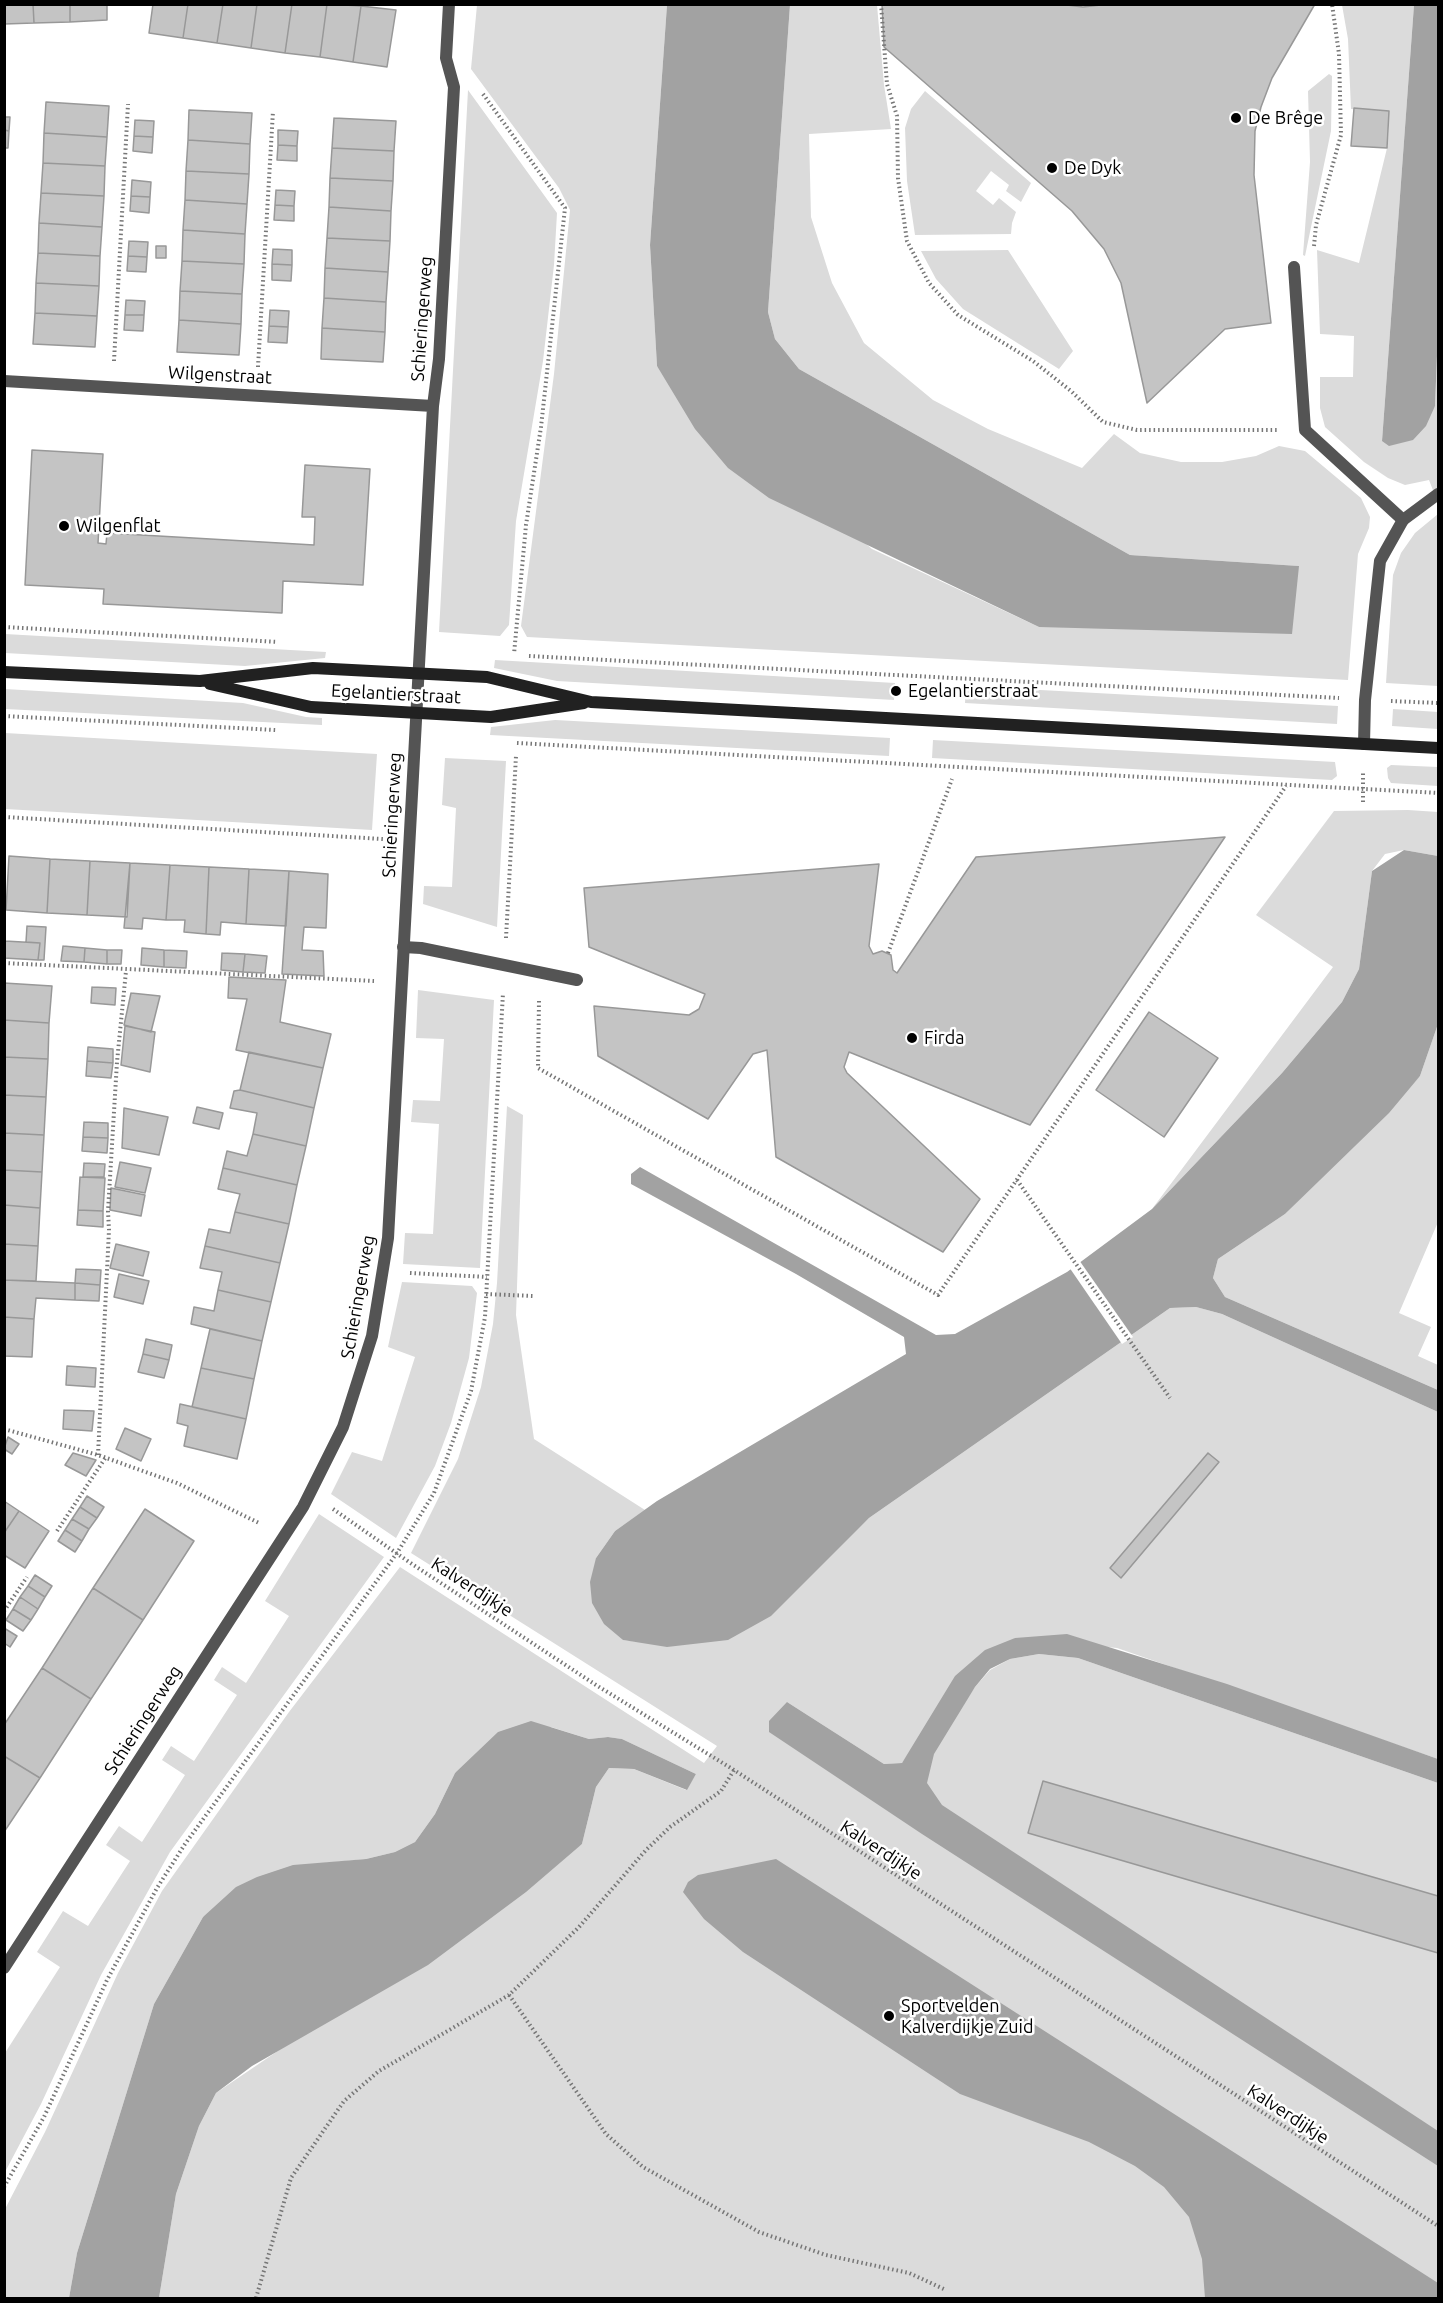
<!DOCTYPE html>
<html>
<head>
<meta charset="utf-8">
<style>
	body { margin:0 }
	#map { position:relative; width:1443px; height:2303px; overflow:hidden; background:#fff; font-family:Ubuntu,sans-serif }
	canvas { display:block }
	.frame { position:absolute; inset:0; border:6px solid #000; pointer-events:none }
</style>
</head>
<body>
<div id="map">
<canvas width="1443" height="2303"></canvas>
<div class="frame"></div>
</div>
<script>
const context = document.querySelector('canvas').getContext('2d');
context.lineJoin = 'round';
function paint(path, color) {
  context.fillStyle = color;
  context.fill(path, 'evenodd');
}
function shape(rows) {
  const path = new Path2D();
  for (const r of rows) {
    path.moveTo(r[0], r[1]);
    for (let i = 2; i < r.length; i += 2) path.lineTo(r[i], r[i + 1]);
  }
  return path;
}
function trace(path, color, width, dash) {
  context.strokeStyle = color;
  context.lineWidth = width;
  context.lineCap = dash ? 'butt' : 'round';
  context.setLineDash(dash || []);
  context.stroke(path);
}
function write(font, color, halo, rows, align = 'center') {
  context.font = font + ' Ubuntu,sans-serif';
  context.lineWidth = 5;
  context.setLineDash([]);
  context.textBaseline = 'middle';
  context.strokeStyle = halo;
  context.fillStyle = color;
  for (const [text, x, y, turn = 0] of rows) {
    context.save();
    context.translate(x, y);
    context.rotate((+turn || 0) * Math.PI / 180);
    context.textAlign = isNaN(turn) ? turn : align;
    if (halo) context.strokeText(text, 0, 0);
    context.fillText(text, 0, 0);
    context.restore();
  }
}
const green = shape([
	[477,5,667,5,650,245,657,366,872,549,1039,627,1299,566,1130,555,799,369,775,339,768,312,790,5,877,5,884,85,891,129,809,134,811,217,832,283,864,343,933,400,988,429,1082,468,1114,434,1140,453,1181,462,1222,462,1256,456,1279,446,1305,451,1361,498,1370,517,1369,528,1358,554,1348,680,527,637,521,626,554,374,570,210,559,188,471,69],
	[1342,5,1414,5,1382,441,1435,406,1438,331,1438,503,1429,480,1405,485,1388,478,1364,462,1325,427,1320,408,1320,377,1353,377,1354,336,1320,334,1317,250,1359,263,1388,144,1389,111,1351,109,1348,39],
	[1329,74,1332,76,1331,131,1305,256,1303,255,1310,162,1308,91],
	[468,90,557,213,554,265,543,361,516,521,509,625,500,636,439,632],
	[925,91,1031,183,1021,202,1006,191,1009,185,991,171,976,191,993,205,999,198,1016,212,1012,223,1011,234,915,235,907,181,905,128,911,109],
	[1008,250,1073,351,1059,369,963,309,936,279,921,251],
	[1438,514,1438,686,1386,683,1393,575,1401,553,1415,533],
	[5,634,326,652,325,658,245,666,5,653],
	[495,660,895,683,894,700,557,681,494,668],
	[966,686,1338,706,1337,724,965,703],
	[5,689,243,703,306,717,322,718,322,725,5,709],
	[1393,709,1438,712,1438,729,1392,726],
	[555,720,890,738,889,756,490,735,491,727],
	[5,733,377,754,372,830,5,809],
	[933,740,1335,762,1337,776,1332,780,932,758],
	[445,758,506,761,497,927,423,904,424,886,452,887,456,808,442,805],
	[1391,765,1438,767,1438,786,1391,783,1388,778,1387,768],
	[1408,810,1438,812,1438,856,1404,850,1385,854,1372,871,1359,969,1342,1002,1282,1073,1152,1209,1333,967,1256,915,1334,811],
	[418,990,494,1000,480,1268,403,1264,405,1233,433,1234,439,1124,411,1122,413,1100,440,1101,444,1039,416,1038],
	[1438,1024,1438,1222,1399,1313,1431,1327,1418,1356,1438,1365,1438,1390,1225,1297,1213,1278,1218,1259,1285,1214,1420,1076],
	[507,1106,523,1115,516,1315,534,1439,645,1510,615,1531,596,1558,623,1640,639,1642,819,1565,869,1518,1170,1308,1196,1307,1222,1314,1438,1412,1438,1759,1117,1648,1015,1638,917,1742,902,1763,884,1764,787,1702,888,1811,975,1687,990,1670,1010,1659,1039,1654,1078,1658,1438,1783,1438,2298,159,2298,176,2194,199,2126,216,2093,582,1844,596,1787,609,1768,634,1769,686,1790,696,1774,622,1739,608,1737,589,1739,551,1727,455,1773,435,1814,415,1842,395,1852,366,1859,293,1866,203,1917,154,2004,77,2253,69,2298,5,2298,4,2211,45,2132,118,1973,162,1891,289,1712,400,1567,704,1763,717,1746,411,1553,458,1459,481,1387,493,1324,497,1283],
	[402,1282,472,1286,477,1293,469,1358,451,1423,435,1466,396,1538,331,1494,352,1452,382,1461,415,1357,388,1347],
	[319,1514,384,1557,170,1852,101,1975,41,2104,5,2172,5,2053,60,1967,37,1952,63,1911,88,1926,130,1861,106,1845,119,1826,142,1842,185,1775,162,1760,171,1746,194,1761,237,1695,214,1680,222,1667,246,1683,289,1616,265,1601]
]);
const water = shape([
	[667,5,790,5,768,312,775,339,799,369,1130,555,1299,566,1292,634,1039,627,769,498,728,468,695,429,657,366,650,245],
	[1414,5,1438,5,1438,331,1435,406,1426,426,1413,440,1389,446,1382,441],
	[1404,850,1438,856,1438,1024,1420,1076,1389,1113,1285,1214,1218,1259,1213,1278,1225,1297,1438,1390,1438,1412,1222,1314,1196,1307,1170,1308,869,1518,771,1616,728,1640,667,1647,623,1640,604,1624,592,1603,590,1582,596,1558,615,1531,657,1501,906,1354,904,1337,796,1274,631,1184,631,1174,640,1167,936,1335,955,1334,1067,1272,1152,1209,1282,1073,1342,1002,1359,969,1372,871],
	[1067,1634,1227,1684,1438,1759,1438,1783,1078,1658,1039,1654,1010,1659,990,1669,975,1687,934,1754,927,1783,942,1805,1438,2131,1438,2166,922,1834,769,1732,769,1721,787,1702,884,1764,902,1763,955,1676,985,1650,1015,1638],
	[531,1721,589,1739,608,1737,622,1739,696,1774,687,1790,634,1769,609,1768,596,1787,582,1844,526,1892,428,1965,252,2066,216,2093,199,2126,176,2194,159,2298,69,2298,77,2253,154,2004,203,1917,236,1887,257,1877,293,1865,366,1859,395,1852,415,1842,435,1814,455,1773,498,1732],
	[776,1859,1438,2283,1438,2298,1205,2298,1202,2259,1189,2217,1164,2187,1135,2166,1089,2142,960,2094,743,1952,704,1919,683,1892,688,1882,698,1875]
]);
const pier = shape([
	[1079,1260,1133,1337,1122,1344,1069,1267]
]);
const building = shape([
	[4,4,33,4,34,23,4,24,4,4],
	[33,4,70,4,70,22,34,23,33,4],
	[70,4,107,4,107,20,70,22,70,4],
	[153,4,188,4,183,38,149,33,153,4],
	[188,4,223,4,217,43,183,38,188,4],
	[223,4,257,4,251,48,217,43,223,4],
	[257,4,292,4,285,53,251,48,257,4],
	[292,4,327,4,320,57,285,53,292,4],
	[327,4,361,6,353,62,320,57,327,4],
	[882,4,1059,4,1083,7,1110,4,1315,4,1272,78,1261,107,1255,131,1254,175,1271,323,1225,329,1147,403,1121,283,1104,249,1072,211,884,47,882,4],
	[361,6,396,10,387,67,353,62,361,6],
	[46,102,109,106,107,137,44,133,46,102],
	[1354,108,1389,111,1387,148,1351,146,1354,108],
	[189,110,252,113,250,144,188,140,189,110],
	[4,117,10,117,9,131,4,130,4,117],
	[334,118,396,121,394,151,332,148,334,118],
	[135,120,154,121,153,137,134,136,135,120],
	[4,130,9,131,8,148,4,148,4,130],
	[278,130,298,131,297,146,278,145,278,130],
	[44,133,107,137,105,166,43,163,44,133],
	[134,136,153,137,152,153,133,151,134,136],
	[188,140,250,144,249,174,186,171,188,140],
	[278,145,297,146,297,161,277,160,278,145],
	[332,148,394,151,393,181,330,178,332,148],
	[43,163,105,166,104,196,41,193,43,163],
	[186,171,249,174,247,204,185,200,186,171],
	[330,178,393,181,391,211,329,207,330,178],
	[132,180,151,182,150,197,131,196,132,180],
	[276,190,295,191,294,206,275,205,276,190],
	[41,193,104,196,102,227,39,223,41,193],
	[131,196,150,197,149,213,130,211,131,196],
	[185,200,247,204,245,234,183,230,185,200],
	[275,205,294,206,294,221,274,220,275,205],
	[329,207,391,211,390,241,327,238,329,207],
	[39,223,102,227,100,256,38,253,39,223],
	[183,230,245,234,244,264,182,261,183,230],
	[327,238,390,241,388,272,325,268,327,238],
	[129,241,148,242,147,257,128,256,129,241],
	[156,246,166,246,166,258,156,258,156,246],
	[273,249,292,250,292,265,272,264,273,249],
	[38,253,100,256,99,286,36,283,38,253],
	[128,256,147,257,146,272,127,271,128,256],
	[182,261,244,264,242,294,180,291,182,261],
	[272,264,292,265,291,281,272,280,272,264],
	[325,268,388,272,386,302,324,298,325,268],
	[36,283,99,286,97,316,35,313,36,283],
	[180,291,242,294,241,324,179,320,180,291],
	[324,298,386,302,385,332,322,328,324,298],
	[126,300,145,301,144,315,125,315,126,300],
	[270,310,289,311,288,327,269,326,270,310],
	[35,313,97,316,95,347,33,344,35,313],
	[125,315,144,315,143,331,124,330,125,315],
	[179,320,241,324,239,355,177,352,179,320],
	[269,326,288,327,287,343,268,342,269,326],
	[322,328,385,332,383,362,321,359,322,328],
	[32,450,103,454,98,543,106,544,107,533,314,545,315,517,302,517,305,465,370,469,363,585,283,581,282,613,103,604,104,589,25,585,32,450],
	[1225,837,1030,1125,849,1052,844,1067,847,1073,980,1199,943,1252,776,1157,767,1050,753,1054,708,1119,598,1056,594,1006,689,1015,699,1009,705,994,589,947,584,888,879,864,869,946,873,954,882,951,891,955,893,970,897,973,976,857,1225,837],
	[9,856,50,859,47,913,6,910,9,856],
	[50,859,90,861,87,915,47,913,50,859],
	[90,861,130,863,127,917,87,915,90,861],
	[130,863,170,865,166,920,143,918,142,929,124,928,130,863],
	[170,865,209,867,206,934,184,932,185,920,166,920,170,865],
	[209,867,249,869,246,924,221,922,220,935,206,934,209,867],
	[249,869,289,871,286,926,246,924,249,869],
	[289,871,328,874,326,928,304,927,302,950,323,951,324,976,282,974,289,871],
	[27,926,46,927,44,960,38,960,40,943,26,942,27,926],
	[5,941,40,943,38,960,4,958,5,941],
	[63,946,85,948,84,962,61,961,63,946],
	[85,948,107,950,107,964,84,962,85,948],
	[142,948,164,950,164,967,141,965,142,948],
	[107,950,122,950,121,964,107,964,107,950],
	[164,950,187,951,186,968,164,967,164,950],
	[222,953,245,954,243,972,221,970,222,953],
	[245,954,267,956,265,973,243,972,245,954],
	[229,977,286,980,280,1022,331,1034,323,1068,236,1050,247,999,228,998,229,977],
	[4,983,52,986,49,1023,4,1020,4,983],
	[92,987,116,988,115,1005,91,1003,92,987],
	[131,993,160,996,151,1032,124,1025,131,993],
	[1149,1012,1218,1058,1164,1137,1096,1090,1149,1012],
	[4,1020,49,1023,48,1059,4,1057,4,1020],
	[125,1026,155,1032,150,1072,121,1065,125,1026],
	[88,1047,113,1049,113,1063,87,1061,88,1047],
	[249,1052,323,1068,314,1108,240,1090,249,1052],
	[4,1057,48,1059,46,1097,4,1095,4,1057],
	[87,1061,113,1063,111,1078,86,1076,87,1061],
	[240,1090,314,1108,306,1146,253,1134,257,1113,230,1108,234,1091,240,1090],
	[4,1095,46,1097,44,1135,4,1133,4,1095],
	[197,1107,223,1113,219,1129,193,1123,197,1107],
	[124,1108,168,1117,159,1155,122,1148,124,1108],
	[84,1122,108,1123,108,1138,83,1137,84,1122],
	[4,1133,44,1135,42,1172,4,1170,4,1133],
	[253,1134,306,1146,297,1185,223,1168,227,1151,247,1156,253,1134],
	[83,1137,108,1138,107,1153,82,1151,83,1137],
	[120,1162,151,1168,145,1193,115,1187,120,1162],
	[84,1163,105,1164,104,1177,83,1177,84,1163],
	[223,1168,297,1185,289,1224,235,1212,240,1194,218,1189,223,1168],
	[4,1170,42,1172,40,1208,4,1205,4,1170],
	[80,1177,105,1178,103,1211,78,1210,80,1177],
	[111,1188,145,1195,141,1216,110,1210,111,1188],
	[4,1205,40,1208,38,1246,4,1244,4,1205],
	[78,1210,103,1211,103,1227,77,1225,78,1210],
	[235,1212,289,1224,280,1263,205,1246,209,1229,230,1233,235,1212],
	[4,1244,38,1246,36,1281,4,1280,4,1244],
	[116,1244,149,1252,143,1276,110,1268,116,1244],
	[205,1246,280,1263,271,1302,218,1290,222,1272,200,1268,205,1246],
	[76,1269,101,1270,100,1285,75,1283,76,1269],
	[119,1274,149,1281,143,1304,114,1297,119,1274],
	[4,1280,75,1283,75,1300,36,1298,34,1319,4,1317,4,1280],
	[75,1283,100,1285,99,1301,75,1300,75,1283],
	[218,1290,271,1302,262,1341,191,1324,194,1307,214,1311,218,1290],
	[4,1317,34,1319,32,1357,4,1356,4,1317],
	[210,1329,262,1341,254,1379,201,1368,210,1329],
	[146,1339,172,1345,169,1360,143,1354,146,1339],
	[143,1354,169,1360,164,1378,138,1372,143,1354],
	[67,1366,96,1368,95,1387,66,1385,67,1366],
	[201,1368,254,1379,246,1419,192,1407,201,1368],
	[180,1404,246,1419,237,1459,184,1446,188,1426,177,1423,180,1404],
	[64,1410,94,1411,92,1431,63,1429,64,1410],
	[125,1428,151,1439,141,1461,116,1449,125,1428],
	[8,1437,19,1444,12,1454,4,1449,8,1437],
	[73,1453,96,1460,86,1476,65,1465,73,1453],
	[1208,1453,1219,1462,1121,1578,1110,1568,1208,1453],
	[87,1496,104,1507,97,1518,80,1507,87,1496],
	[4,1501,19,1511,4,1533,4,1501],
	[80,1507,97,1518,89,1529,72,1519,80,1507],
	[145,1509,194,1541,143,1620,93,1588,145,1509],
	[19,1511,49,1531,25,1568,4,1555,4,1533,19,1511],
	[72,1519,89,1529,82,1541,65,1530,72,1519],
	[65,1530,82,1541,75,1552,58,1541,65,1530],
	[35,1575,52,1586,45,1597,28,1586,35,1575],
	[28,1586,45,1597,38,1609,20,1597,28,1586],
	[93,1588,143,1620,91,1699,42,1668,93,1588],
	[20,1597,38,1609,31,1620,13,1609,20,1597],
	[13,1609,31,1620,23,1631,6,1620,13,1609],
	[4,1628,17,1636,10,1647,4,1643,4,1628],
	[42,1668,91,1699,40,1778,4,1756,4,1725,42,1668],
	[4,1756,40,1778,4,1832,4,1756],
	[1043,1781,1438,1896,1438,1953,1028,1833,1043,1781]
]);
const path = shape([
	[881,4,887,84,897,116,898,178,907,241,929,283,958,315,1033,361,1071,391,1103,422,1137,430,1278,430],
	[483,94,565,208,541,427,526,525,514,654],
	[1314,246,1316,225,1341,135,1339,54,1332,4],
	[114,361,128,104],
	[258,367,273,111],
	[4,627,278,642],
	[529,656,1339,698],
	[1391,701,1438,703],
	[4,716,276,730],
	[517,743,1438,793],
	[1363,802,1363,772],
	[4,817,383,839],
	[506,938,516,756],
	[888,953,952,779],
	[4,963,374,981],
	[539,1001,538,1068,938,1295,1286,786],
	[1017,1180,1170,1398],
	[410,1273,487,1277],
	[486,1294,533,1296],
	[4,1429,98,1455,177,1483,259,1523],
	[98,1455,109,1230,108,1211,117,1062,126,971],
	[333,1509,412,1564,596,1685,734,1770,1438,2226],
	[57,1531,106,1457],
	[4,1611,27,1577],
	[509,1995,606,2134,643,2167,759,2232,826,2255,909,2273,946,2290],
	[4,2187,44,2117,107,1980,157,1888,185,1844,397,1553,434,1493,471,1391,485,1317,503,993],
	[256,2298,291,2178,344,2101,379,2071,509,1995,579,1927,646,1850,670,1827,721,1791,734,1770]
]);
const lane = shape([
	[1294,267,1305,430,1403,520,1438,494],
	[403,947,421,948,577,980]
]);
const street = shape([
	[4,381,433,406],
	[1364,744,1365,700,1380,561,1403,520],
	[4,1968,303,1507,343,1427,372,1336,388,1238,433,406,439,359,454,87,446,58,449,4]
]);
const secondary = shape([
	[4,672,200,681,313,668,487,677,591,702,1438,748],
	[210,684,311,707,491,717,584,703]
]);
const markers = [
	[1236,118,6,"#000"],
	[1052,168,6,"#000"],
	[64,526,6,"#000"],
	[896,691,6,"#000"],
	[912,1038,6,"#000"],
	[889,2016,6,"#000"]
];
const poiNames = [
	["De Brêge",1248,118],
	["De Dyk",1064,168],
	["Wilgenflat",76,526],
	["Egelantierstraat",908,691],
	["Firda",924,1038],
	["Sportvelden",901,2006],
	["Kalverdijkje Zuid",901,2027]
];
const streetNames = [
	["Schieringerweg",422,319,-86],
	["Wilgenstraat",220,375,3],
	["Egelantierstraat",396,694,3],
	["Schieringerweg",392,815,-87],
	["Schieringerweg",358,1297,-80],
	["Kalverdijkje",472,1587,33],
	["Schieringerweg",143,1720,-57],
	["Kalverdijkje",881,1850,33],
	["Kalverdijkje",1288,2114,33]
];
paint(green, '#dbdbdb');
paint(water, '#a2a2a2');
paint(pier, '#fff');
paint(building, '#c4c4c4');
trace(building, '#989898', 1.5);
trace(path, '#767676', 4, [1.5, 3]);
trace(lane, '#545454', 12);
trace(street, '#545454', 12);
trace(secondary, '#212121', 12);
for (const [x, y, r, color] of markers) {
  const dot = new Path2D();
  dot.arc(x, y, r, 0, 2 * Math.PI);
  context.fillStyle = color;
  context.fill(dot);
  trace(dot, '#fff', 2);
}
write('18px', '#000', '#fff', poiNames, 'left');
write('18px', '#000', '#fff', streetNames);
</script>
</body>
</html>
